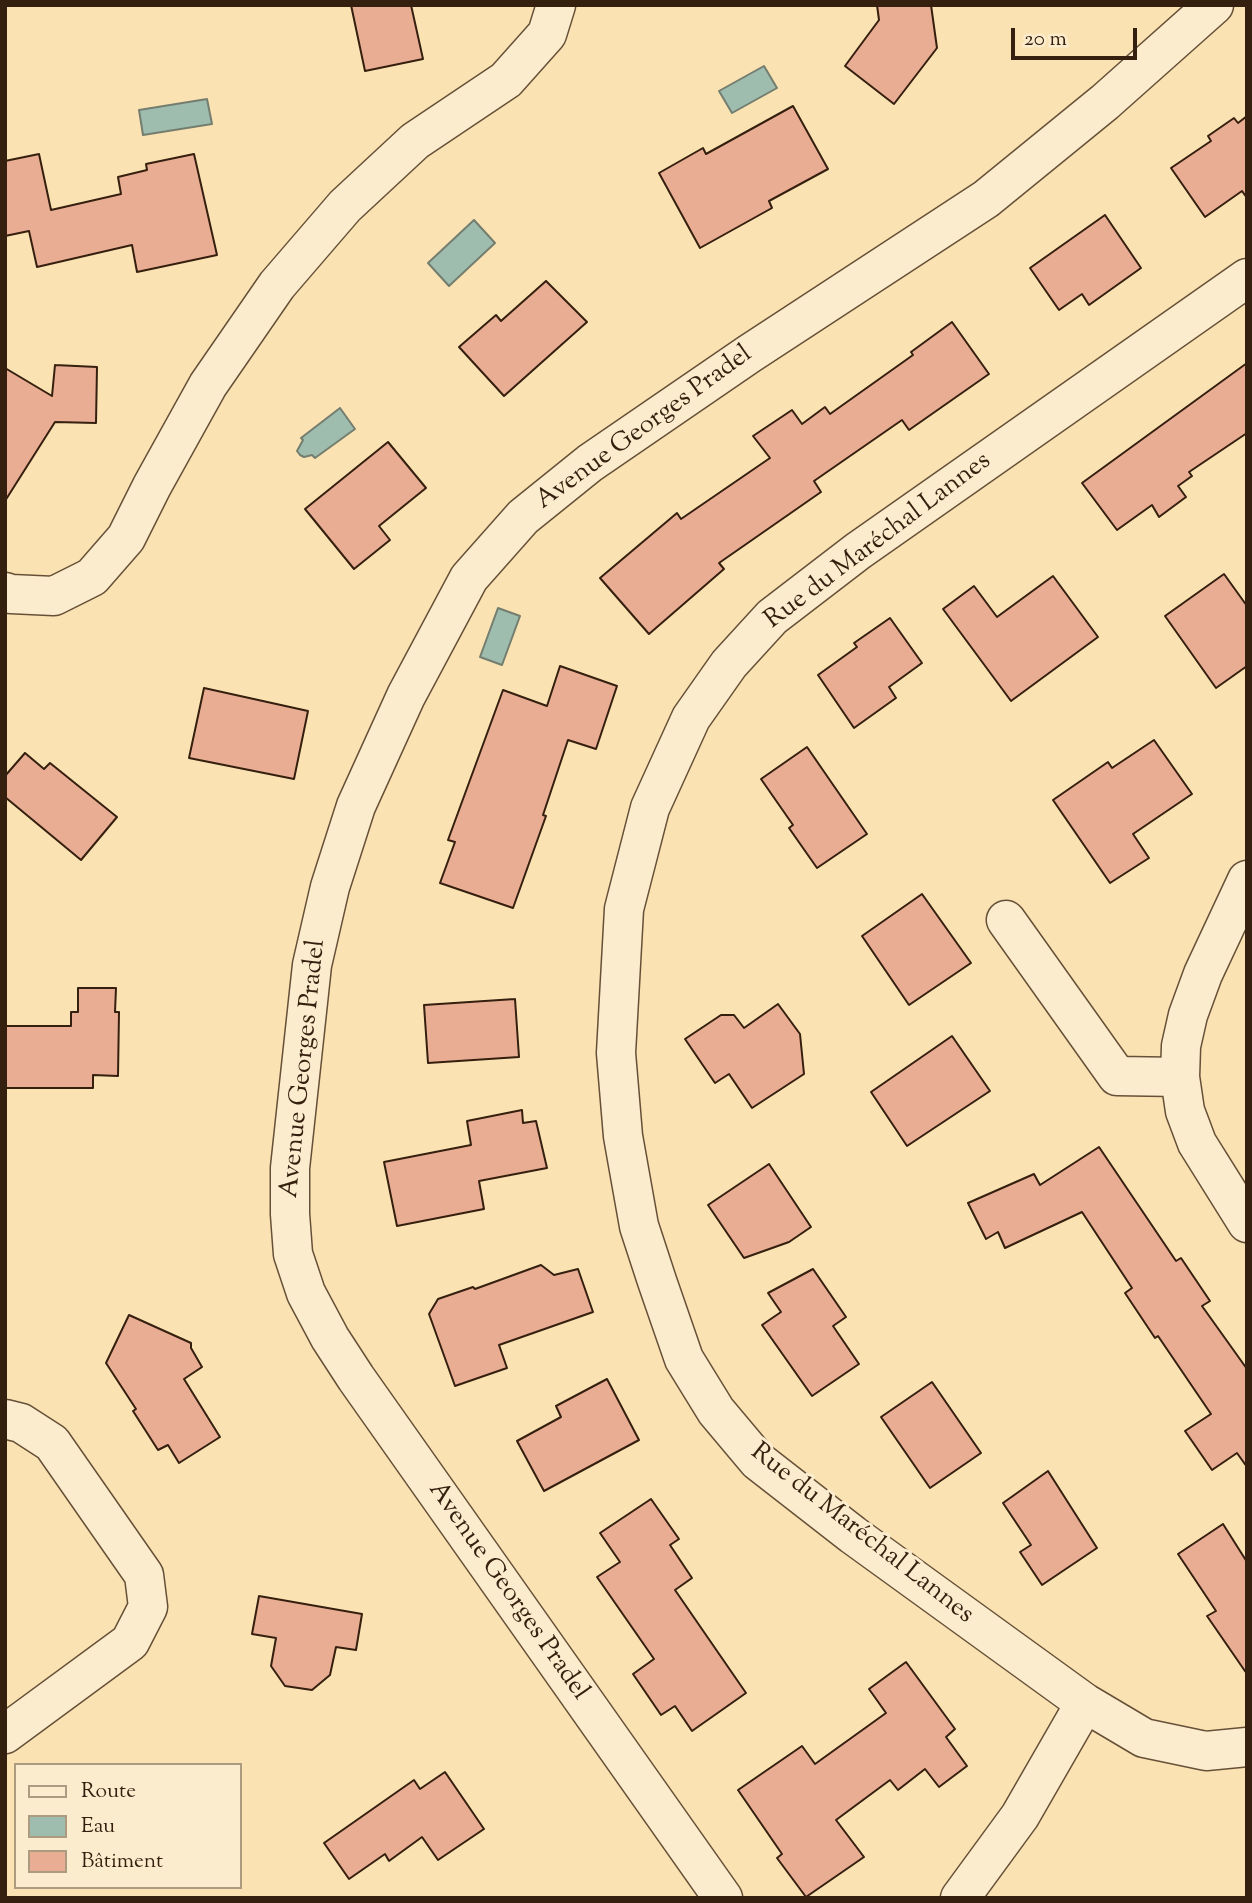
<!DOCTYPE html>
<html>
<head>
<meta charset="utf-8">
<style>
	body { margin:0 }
	#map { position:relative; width:1252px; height:1903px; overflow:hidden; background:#fae2b3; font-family:"Sorts Mill Goudy",serif }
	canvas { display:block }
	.frame { position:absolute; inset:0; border:7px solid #351f0e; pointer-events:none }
	.legend { position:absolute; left:14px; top:1763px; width:228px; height:126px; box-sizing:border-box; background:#fcecce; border:2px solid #ac9a81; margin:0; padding:9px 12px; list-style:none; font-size:21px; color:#351f0e }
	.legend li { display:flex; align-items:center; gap:14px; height:35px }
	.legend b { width:35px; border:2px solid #ac9a81 }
	.scale { position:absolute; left:1011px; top:28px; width:126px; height:32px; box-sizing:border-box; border:4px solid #351f0e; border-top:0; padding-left:9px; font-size:21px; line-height:24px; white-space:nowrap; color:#351f0e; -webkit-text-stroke:5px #fcecce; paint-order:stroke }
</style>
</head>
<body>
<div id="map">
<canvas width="1252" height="1903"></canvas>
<div class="frame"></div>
<ul class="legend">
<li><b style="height:9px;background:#fcecce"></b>Route</li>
<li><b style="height:19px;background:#9ebdaf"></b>Eau</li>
<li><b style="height:19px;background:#e9ad94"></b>Bâtiment</li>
</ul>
<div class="scale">20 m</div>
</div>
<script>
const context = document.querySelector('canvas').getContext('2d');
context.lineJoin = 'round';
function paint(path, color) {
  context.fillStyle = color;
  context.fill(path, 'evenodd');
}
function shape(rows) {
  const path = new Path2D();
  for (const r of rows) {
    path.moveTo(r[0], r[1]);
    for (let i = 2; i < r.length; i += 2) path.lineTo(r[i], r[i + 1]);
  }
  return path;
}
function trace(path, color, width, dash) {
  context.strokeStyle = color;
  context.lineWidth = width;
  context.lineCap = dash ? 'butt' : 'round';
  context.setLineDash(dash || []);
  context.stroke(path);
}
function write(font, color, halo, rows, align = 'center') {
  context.font = font + ' "Sorts Mill Goudy",serif';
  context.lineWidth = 6;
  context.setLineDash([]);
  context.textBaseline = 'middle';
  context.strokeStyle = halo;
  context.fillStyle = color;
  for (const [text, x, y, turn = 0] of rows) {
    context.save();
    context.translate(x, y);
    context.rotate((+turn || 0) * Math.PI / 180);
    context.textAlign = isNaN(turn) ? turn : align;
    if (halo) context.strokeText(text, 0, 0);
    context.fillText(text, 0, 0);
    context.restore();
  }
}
const water = shape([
	[764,66,777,88,732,113,719,91,764,66],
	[207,99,212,124,143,135,139,110,207,99],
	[474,220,495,243,449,286,428,263,474,220],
	[340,408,355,429,315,458,312,455,304,457,300,455,297,451,303,440,301,438,340,408],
	[498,608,520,616,502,665,480,657,498,608]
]);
const building = shape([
	[351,5,411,5,423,59,365,71,351,5],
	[877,5,931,5,937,48,894,104,845,66,879,20,877,5],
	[793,106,828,169,769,201,772,208,700,248,659,173,703,148,706,154,793,106],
	[1247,116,1247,198,1242,191,1205,217,1171,168,1211,141,1208,136,1234,118,1238,123,1247,116],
	[39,154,51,210,121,194,118,177,147,170,146,164,194,154,217,255,137,272,132,245,37,267,29,231,5,236,5,161,39,154],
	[1105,215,1141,268,1089,305,1082,294,1059,310,1030,268,1105,215],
	[546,281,587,322,504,396,459,347,496,315,501,321,546,281],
	[952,322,989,374,909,430,902,420,814,481,821,492,719,563,724,569,649,634,600,578,677,513,681,519,770,458,753,436,792,410,802,424,825,407,830,414,913,355,911,352,952,322],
	[1247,363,1247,433,1189,472,1192,476,1178,486,1186,497,1159,517,1152,505,1117,530,1082,483,1247,363],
	[55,365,97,367,96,423,55,422,5,501,5,368,52,396,55,365],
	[388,442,426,488,379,526,390,540,354,569,305,509,388,442],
	[1224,574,1247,606,1247,666,1216,688,1165,616,1224,574],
	[1053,576,1098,637,1011,701,943,609,974,586,997,617,1053,576],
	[890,618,922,663,889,687,896,698,854,728,818,675,857,647,854,643,890,618],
	[560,666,617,686,596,749,568,740,543,815,546,816,513,908,440,883,455,842,448,840,503,690,547,706,560,666],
	[204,688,308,711,294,779,189,758,204,688],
	[1154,740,1192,794,1133,834,1149,858,1110,883,1053,800,1108,762,1112,768,1154,740],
	[807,747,867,834,817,868,789,828,793,825,761,779,807,747],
	[25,753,44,769,50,763,117,817,81,860,5,797,5,776,25,753],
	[922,894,971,963,909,1005,862,936,922,894],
	[78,988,116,988,115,1012,119,1012,118,1076,93,1075,93,1088,5,1088,5,1026,71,1026,71,1012,78,1012,78,988],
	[515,999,519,1057,428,1063,424,1005,515,999],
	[778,1004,800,1034,804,1074,752,1108,729,1074,715,1083,685,1039,721,1015,734,1015,744,1028,778,1004],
	[952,1036,990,1091,907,1146,871,1092,952,1036],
	[522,1110,523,1123,536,1121,547,1168,479,1181,484,1209,397,1226,384,1162,471,1145,467,1121,522,1110],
	[1099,1147,1176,1261,1181,1258,1210,1301,1202,1306,1247,1369,1247,1467,1237,1453,1212,1470,1185,1431,1211,1414,1158,1336,1155,1338,1125,1293,1132,1288,1082,1212,1005,1248,998,1232,986,1239,968,1203,1034,1174,1040,1185,1099,1147],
	[769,1164,811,1227,789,1242,744,1258,708,1205,769,1164],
	[541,1265,554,1275,578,1269,593,1312,499,1345,507,1368,455,1386,429,1314,438,1299,473,1287,475,1289,541,1265],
	[813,1269,846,1317,833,1326,859,1364,812,1396,762,1325,781,1312,768,1293,813,1269],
	[129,1315,191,1343,191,1348,202,1367,184,1379,220,1437,179,1463,168,1445,158,1450,133,1411,136,1409,106,1363,129,1315],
	[607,1379,639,1440,544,1491,517,1441,561,1417,556,1406,607,1379],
	[932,1382,981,1453,930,1488,881,1417,932,1382],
	[1048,1471,1097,1548,1042,1585,1020,1552,1031,1545,1003,1503,1048,1471],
	[651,1499,679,1539,670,1545,692,1578,675,1590,746,1693,692,1731,675,1706,661,1715,633,1674,654,1659,597,1577,620,1562,600,1533,651,1499],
	[1223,1524,1247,1562,1247,1674,1207,1616,1216,1611,1178,1554,1223,1524],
	[259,1596,362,1614,356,1650,336,1647,330,1675,312,1690,285,1686,271,1666,276,1638,252,1634,259,1596],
	[906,1662,955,1729,946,1737,967,1766,939,1787,925,1769,898,1790,890,1780,836,1820,864,1857,806,1897,777,1858,782,1854,738,1790,802,1746,815,1764,886,1713,869,1689,906,1662],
	[445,1772,484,1829,438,1860,422,1837,389,1861,385,1854,349,1879,324,1843,414,1780,420,1789,445,1772]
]);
const minor = shape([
	[1247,278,858,551,772,617,729,664,691,718,650,808,624,909,616,1053,623,1136,639,1226,657,1281,684,1359,716,1411,758,1461,853,1535,1085,1703,1144,1738,1206,1751,1247,1747],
	[5,592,11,594,54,596,92,577,126,538,152,486,208,385,277,285,345,206,415,141,506,80,547,34,556,5],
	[1247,880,1203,974,1188,1015,1181,1046,1180,1077,1185,1111,1197,1143,1247,1223],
	[1006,920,1117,1076,1180,1077],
	[5,1419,21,1423,52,1443,144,1575,148,1607,130,1642,5,1734],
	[723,1898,356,1378,330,1338,306,1293,293,1254,290,1214,290,1168,312,965,330,887,356,806,406,696,469,578,523,517,590,463,749,354,986,199,1105,102,1214,5],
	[960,1898,1020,1816,1085,1703]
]);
const streetNames = [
	["Avenue Georges Pradel",645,429,-36],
	["Rue du Maréchal Lannes",879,542,-37],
	["Avenue Georges Pradel",305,1069,-84],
	["Rue du Maréchal Lannes",861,1535,38],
	["Avenue Georges Pradel",507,1592,55]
];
paint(water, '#9ebdaf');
trace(water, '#747e6f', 2);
paint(building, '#e9ad94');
trace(building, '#351f0e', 2);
trace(minor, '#665037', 41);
trace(minor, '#fcecce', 38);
write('26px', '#351f0e', '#fcecce', streetNames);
</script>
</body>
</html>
